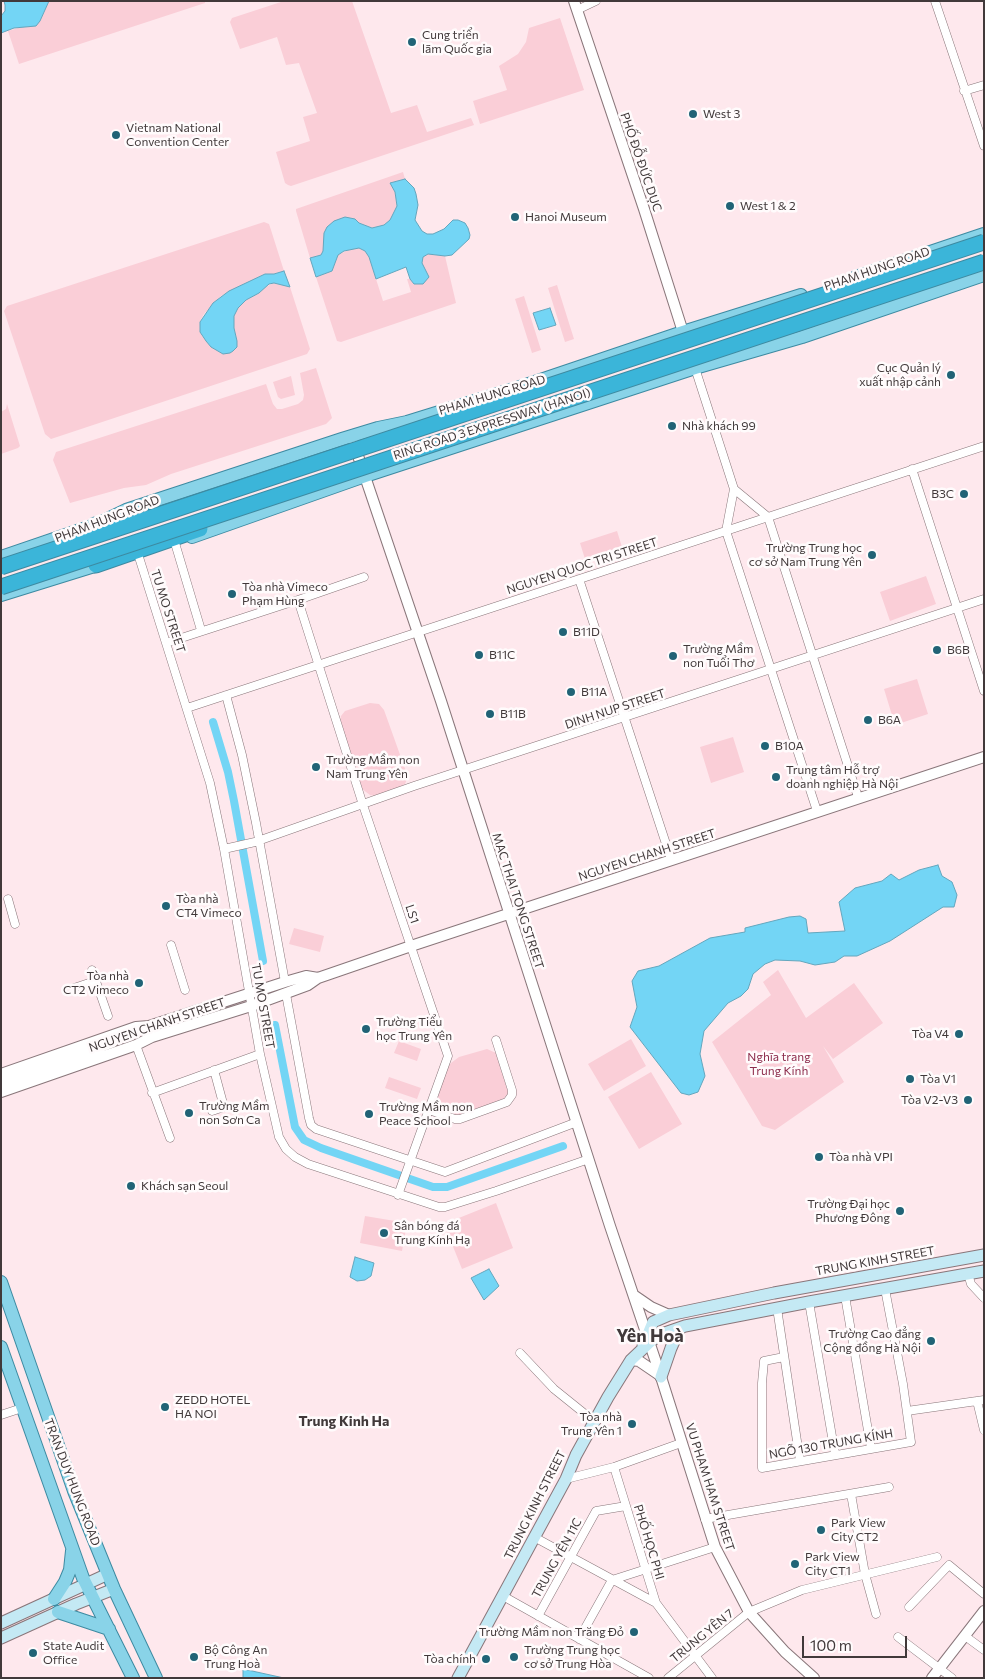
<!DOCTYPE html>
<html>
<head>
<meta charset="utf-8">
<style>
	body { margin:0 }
	#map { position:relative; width:985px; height:1679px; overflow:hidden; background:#fee8ed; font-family:Commissioner,sans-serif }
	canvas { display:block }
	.frame { position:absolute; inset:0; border:2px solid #41393a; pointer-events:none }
	.scale { position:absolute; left:802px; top:1636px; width:105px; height:22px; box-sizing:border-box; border:2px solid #41393a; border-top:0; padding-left:6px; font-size:15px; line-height:18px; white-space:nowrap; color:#41393a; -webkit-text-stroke:4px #fffbfc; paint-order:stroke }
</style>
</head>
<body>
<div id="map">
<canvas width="985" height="1679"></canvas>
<div class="frame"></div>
<div class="scale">100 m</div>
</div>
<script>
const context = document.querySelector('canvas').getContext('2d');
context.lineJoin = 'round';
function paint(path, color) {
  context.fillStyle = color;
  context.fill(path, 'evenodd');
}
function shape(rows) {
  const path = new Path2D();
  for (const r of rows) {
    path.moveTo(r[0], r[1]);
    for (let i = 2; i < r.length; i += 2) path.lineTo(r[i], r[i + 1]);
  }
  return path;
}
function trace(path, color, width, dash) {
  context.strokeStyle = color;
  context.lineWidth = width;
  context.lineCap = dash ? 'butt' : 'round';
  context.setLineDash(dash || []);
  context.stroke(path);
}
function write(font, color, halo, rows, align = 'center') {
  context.font = font + ' Commissioner,sans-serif';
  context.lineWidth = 5;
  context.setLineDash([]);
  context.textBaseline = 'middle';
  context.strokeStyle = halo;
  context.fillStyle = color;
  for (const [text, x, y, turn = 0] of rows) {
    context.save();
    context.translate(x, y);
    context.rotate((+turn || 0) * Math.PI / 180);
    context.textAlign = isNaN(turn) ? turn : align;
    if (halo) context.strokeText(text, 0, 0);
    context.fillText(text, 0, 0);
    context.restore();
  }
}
const green = shape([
	[49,1,205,1,205,3,19,64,8,31,40,21],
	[284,1,352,1,391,113,417,105,427,132,471,118,474,125,291,186,288,185,285,183,276,152,310,141,303,117,317,113,299,63,286,65,277,37,240,49,230,22,232,18],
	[560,18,584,90,480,124,473,101,507,90,499,66,518,54,526,42,529,28],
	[403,172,405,179,390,183,395,192,397,206,390,220,384,225,372,228,359,223,355,219,324,233,324,251,321,255,310,258,296,211,296,209],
	[264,222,269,224,271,230,284,271,274,274,265,274,221,296,204,314,200,321,200,332,202,336,211,347,223,354,237,341,234,328,234,316,238,308,246,300,259,293,265,287,274,283,290,287,310,349,307,354,51,439,45,434,4,311,7,306],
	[352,248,359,248,365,251,369,257,383,301,411,292,407,279,410,279,414,284,422,263,423,257,428,254,445,256,456,303,341,342,337,341,316,277,332,271,338,255],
	[557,285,574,339,565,342,548,288],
	[524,296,541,350,532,353,515,299],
	[316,368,332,418,326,424,171,474,146,485,124,488,70,503,53,460,56,452,266,384,273,404,277,409,282,409,298,404,303,400,304,395,300,373],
	[291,376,295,395,281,399,278,397,273,382],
	[7,404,20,446,18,448,1,454,1,412,6,409],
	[617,531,622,547,585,559,580,543],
	[926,576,936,604,890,621,880,592],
	[917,679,928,714,895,725,884,689],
	[370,703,379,704,384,710,408,777,405,784,402,786,376,796,370,795,362,789,340,722,341,716,345,711],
	[733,737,744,772,711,783,700,747],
	[294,928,324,936,320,952,289,944],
	[778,970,806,1018,854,983,883,1023,833,1059,823,1046,844,1082,775,1130,762,1126,712,1042,771,995,763,982],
	[631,1039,646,1066,604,1091,588,1064],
	[399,1041,421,1049,417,1061,394,1053],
	[487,1049,496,1053,508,1092,507,1095,503,1099,465,1114,455,1115,442,1111,436,1102,447,1068,451,1063,459,1057],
	[651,1072,682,1124,639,1149,608,1097],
	[389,1077,421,1088,417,1099,385,1088],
	[496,1203,513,1248,462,1269,444,1224],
	[365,1216,407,1223,402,1251,360,1243]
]);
const water = shape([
	[4,1,49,1,40,21,36,26,14,28,1,33,1,16,5,11,5,5,4,1],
	[405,179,414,188,416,194,418,205,415,220,422,231,427,234,433,234,444,229,453,220,458,220,465,223,468,228,470,235,469,239,452,255,445,256,428,254,423,257,422,263,429,277,423,284,414,284,410,279,406,267,376,279,369,257,365,251,359,248,344,251,338,255,332,271,316,277,310,258,321,255,323,251,324,233,327,227,334,221,345,217,355,219,359,223,372,228,384,225,390,220,397,206,395,192,390,183,405,179],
	[284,271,290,287,274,283,269,284,259,293,246,300,238,308,234,316,234,328,237,341,237,347,233,351,230,353,223,354,211,347,206,341,200,332,200,322,213,303,229,291,265,274,274,274,284,271],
	[550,308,556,325,539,330,533,313,550,308],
	[938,865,942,876,952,882,957,895,954,907,943,907,890,941,857,956,844,956,835,962,815,965,800,961,775,960,765,964,753,974,748,989,741,996,728,1003,704,1031,700,1054,705,1076,698,1092,689,1095,681,1093,630,1027,637,1007,632,981,638,971,659,966,710,938,745,932,745,928,789,917,800,916,806,919,808,933,845,931,839,902,855,888,882,881,891,874,899,880,919,870,938,865],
	[355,1257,374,1263,371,1276,365,1280,357,1281,350,1277,355,1257],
	[489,1269,499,1286,484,1300,471,1278,489,1269],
	[243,1669,284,1678,243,1678,243,1669]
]);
const canal = shape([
	[213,722,228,772,234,801,263,961],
	[275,1025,295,1127,304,1140,321,1148,433,1187,447,1187,563,1146]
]);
const minor = shape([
	[935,1,984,146],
	[577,10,596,1],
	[964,91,984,85],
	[695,368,734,489,726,531,817,811],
	[912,469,984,691],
	[734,489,768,517,858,797],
	[175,543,201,630],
	[138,554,210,783,224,849,260,1054,279,1137,286,1149,295,1157,308,1164,439,1207,445,1207,496,1191,589,1159],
	[579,579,671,859],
	[298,600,363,805,448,1056,398,1195],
	[166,643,298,600,364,577],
	[226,695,242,755,256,823,285,982],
	[187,708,984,446],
	[224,849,255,842,414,786,984,599],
	[8,899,15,924],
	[171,945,185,990],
	[92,970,108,1016],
	[74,988,95,981],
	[286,994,309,1118,311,1125,316,1129,445,1172,577,1122],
	[136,1045,170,1138],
	[152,1093,260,1054],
	[429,1110,455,1119,460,1119,507,1102,512,1095,512,1090,496,1040],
	[212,1111,224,1107,214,1070],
	[968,1274,971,1284,984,1298],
	[845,1296,871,1448],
	[809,1302,835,1454],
	[777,1308,800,1461],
	[520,1353,554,1389,595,1422],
	[784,1357,764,1361,762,1383,762,1468,911,1442,903,1384,885,1289],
	[977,1401,984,1430],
	[907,1411,984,1400],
	[1,1415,22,1408],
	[614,1467,656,1603,712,1678],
	[566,1479,614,1467,681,1443],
	[851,1494,865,1574,876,1614],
	[705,1519,889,1487],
	[534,1537,656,1603],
	[503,1596,649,1678],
	[909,1607,949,1565,984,1594],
	[538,1616,596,1511,626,1506],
	[965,1636,984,1650],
	[898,1637,952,1678],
	[579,1639,612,1580,715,1547],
	[668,1678,749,1612,802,1590,937,1557]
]);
const tertiary = shape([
	[574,1,644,209,683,332],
	[354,444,441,701,610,1226,661,1377,715,1547,749,1612,785,1652,814,1678],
	[1,1074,136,1027,149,1026,285,982,306,976,318,978],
	[1,1084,113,1042],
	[1,1092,136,1045,152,1037,251,1006,308,985,318,978,411,946,984,757],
	[635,1296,651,1307,669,1315],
	[631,1360,639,1361,661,1376],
	[932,1678,984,1611]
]);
const secondary = shape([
	[643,1346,653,1322,669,1315,774,1293,984,1255],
	[661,1377,671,1348,680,1328],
	[1,1623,108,1574],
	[1,1638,76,1604,114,1589],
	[458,1678,566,1479,576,1455,608,1397,631,1360,650,1342,659,1335,685,1326,809,1302,984,1271]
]);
const primary = shape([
	[856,277,984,234],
	[192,537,365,476,695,368,802,337,984,275],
	[1,557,95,525,126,510,342,439,378,428,407,422,520,387,683,332,801,295],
	[1,595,104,563],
	[1,1282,74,1491,114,1589,156,1678],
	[1,1347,83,1578,133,1678],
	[54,1599,65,1582,70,1570,72,1551],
	[58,1612,109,1629]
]);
const motorway = shape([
	[95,525,136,516],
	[96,565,200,529]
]);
const motorwayBridge = shape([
	[1,567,984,242],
	[1,587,984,262]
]);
const markers = [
	[412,42,5,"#216376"],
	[693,114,5,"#216376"],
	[116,135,5,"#216376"],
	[730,206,5,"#216376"],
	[515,217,5,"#216376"],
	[951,375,5,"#216376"],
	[672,426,5,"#216376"],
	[964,494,5,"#216376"],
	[872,555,5,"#216376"],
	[232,594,5,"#216376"],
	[563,632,5,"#216376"],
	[937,650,5,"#216376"],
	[479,655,5,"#216376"],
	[673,656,5,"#216376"],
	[571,692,5,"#216376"],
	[490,714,5,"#216376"],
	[868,720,5,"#216376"],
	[765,746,5,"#216376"],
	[316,767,5,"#216376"],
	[776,777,5,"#216376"],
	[166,906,5,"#216376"],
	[139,983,5,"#216376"],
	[366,1029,5,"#216376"],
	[959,1034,5,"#216376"],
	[910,1079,5,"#216376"],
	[968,1100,5,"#216376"],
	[189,1113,5,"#216376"],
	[369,1114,5,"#216376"],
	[819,1157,5,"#216376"],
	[131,1186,5,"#216376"],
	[900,1211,5,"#216376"],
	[384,1233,5,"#216376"],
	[931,1341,5,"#216376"],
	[165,1407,5,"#216376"],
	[632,1424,5,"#216376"],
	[821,1530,5,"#216376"],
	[795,1564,5,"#216376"],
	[634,1632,5,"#216376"],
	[33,1653,5,"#216376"],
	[194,1657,5,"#216376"],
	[514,1657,5,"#216376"],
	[486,1659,5,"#216376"]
];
const poiNames = [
	["Cung triển",422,35],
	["lãm Quốc gia",422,49],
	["West 3",703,114],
	["Vietnam National",126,128],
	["Convention Center",126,142],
	["West 1 & 2",740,206],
	["Hanoi Museum",525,217],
	["Cục Quản lý",941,368,"right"],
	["xuất nhập cảnh",941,382,"right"],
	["Nhà khách 99",682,426],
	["B3C",954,494,"right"],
	["Trường Trung học",862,548,"right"],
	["cơ sở Nam Trung Yên",862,562,"right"],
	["Tòa nhà Vimeco",242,587],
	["Phạm Hùng",242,601],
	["B11D",573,632],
	["Trường Mầm",683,649],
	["non Tuổi Thơ",683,663],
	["B6B",947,650],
	["B11C",489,655],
	["B11A",581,692],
	["B11B",500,714],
	["B6A",878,720],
	["B10A",775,746],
	["Trường Mầm non",326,760],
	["Nam Trung Yên",326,774],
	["Trung tâm Hỗ trợ",786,770],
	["doanh nghiệp Hà Nội",786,784],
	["Tòa nhà",176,899],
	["CT4 Vimeco",176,913],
	["Tòa nhà",129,976,"right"],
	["CT2 Vimeco",129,990,"right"],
	["Trường Tiểu",376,1022],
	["học Trung Yên",376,1036],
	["Tòa V4",949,1034,"right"],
	["Tòa V1",920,1079],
	["Tòa V2-V3",958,1100,"right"],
	["Trường Mầm",199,1106],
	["non Sơn Ca",199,1120],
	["Trường Mầm non",379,1107],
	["Peace School",379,1121],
	["Tòa nhà VPI",829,1157],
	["Khách sạn Seoul",141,1186],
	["Trường Đại học",890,1204,"right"],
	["Phương Đông",890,1218,"right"],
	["Sân bóng đá",394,1226],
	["Trung Kính Hạ",394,1240],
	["Trường Cao đẳng",921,1334,"right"],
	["Cộng đồng Hà Nội",921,1348,"right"],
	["ZEDD HOTEL",175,1400],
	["HA NOI",175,1414],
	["Tòa nhà",622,1417,"right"],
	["Trung Yên 1",622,1431,"right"],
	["Park View",831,1523],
	["City CT2",831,1537],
	["Park View",805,1557],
	["City CT1",805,1571],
	["Trường Mầm non Trăng Đỏ",624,1632,"right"],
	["State Audit",43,1646],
	["Office",43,1660],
	["Bộ Công An",204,1650],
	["Trung Hoà",204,1664],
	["Trường Trung học",524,1650],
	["cơ sở Trung Hòa",524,1664],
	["Tòa chính",476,1659,"right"]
];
const streetNames = [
	["PHỐ ĐỖ ĐỨC DỤC",641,162,71],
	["PHAM HUNG ROAD",877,269,-19],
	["PHAM HUNG ROAD",492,395,-17],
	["RING ROAD 3 EXPRESSWAY (HANOI)",492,424,-18],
	["PHAM HUNG ROAD",107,519,-21],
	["NGUYEN QUOC TRI STREET",582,566,-18],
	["TU MO STREET",168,611,72],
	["DINH NUP STREET",615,709,-18],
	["NGUYEN CHANH STREET",647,855,-18],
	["MAC THAI TONG STREET",518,901,72],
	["LS1",412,914,71],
	["TU MO STREET",263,1006,80],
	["NGUYEN CHANH STREET",157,1025,-19],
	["TRUNG KINH STREET",875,1261,-10],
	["NGÕ 130 TRUNG KÍNH",831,1444,-10],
	["TRAN DUY HUNG ROAD",72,1482,69],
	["VU PHAM HAM STREET",710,1487,72],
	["TRUNG KINH STREET",535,1505,-63],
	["PHỐ HỌC PHI",649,1542,73],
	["TRUNG YÊN 11C",557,1558,-61],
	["TRUNG YÊN 7",702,1636,-39]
];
const parkNames = [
	["Nghĩa trang",779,1057],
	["Trung Kính",779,1071]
];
const neighbourhoodNames = [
	["Trung Kinh Ha",344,1421]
];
const districtNames = [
	["Yên Hoà",650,1336]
];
paint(green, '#faced7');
paint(water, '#73d5f5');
trace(water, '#64a6bd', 1);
trace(canal, '#73d5f5', 8);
trace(minor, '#89767a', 9);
trace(tertiary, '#89767a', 12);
trace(secondary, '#89767a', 13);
trace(primary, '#3d8aa1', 14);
trace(motorway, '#3d8aa1', 17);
trace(minor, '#fff', 8);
trace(tertiary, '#fff', 10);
trace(secondary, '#c4e9f4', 11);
trace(primary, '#89d3e8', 12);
trace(motorway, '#3bb5d9', 15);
trace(motorwayBridge, '#3d8aa1', 17, []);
trace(motorwayBridge, '#3bb5d9', 15);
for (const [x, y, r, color] of markers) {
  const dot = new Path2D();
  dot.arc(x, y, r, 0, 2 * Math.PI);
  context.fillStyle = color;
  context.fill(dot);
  trace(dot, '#fffbfc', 2);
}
write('12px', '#41393a', '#fffbfc', poiNames, 'left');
write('12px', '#41393a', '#fffbfc', streetNames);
write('12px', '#8d2d4d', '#fffbfc', parkNames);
write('bold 14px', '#41393a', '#fffbfc', neighbourhoodNames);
write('bold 18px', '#41393a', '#fffbfc', districtNames);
</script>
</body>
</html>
